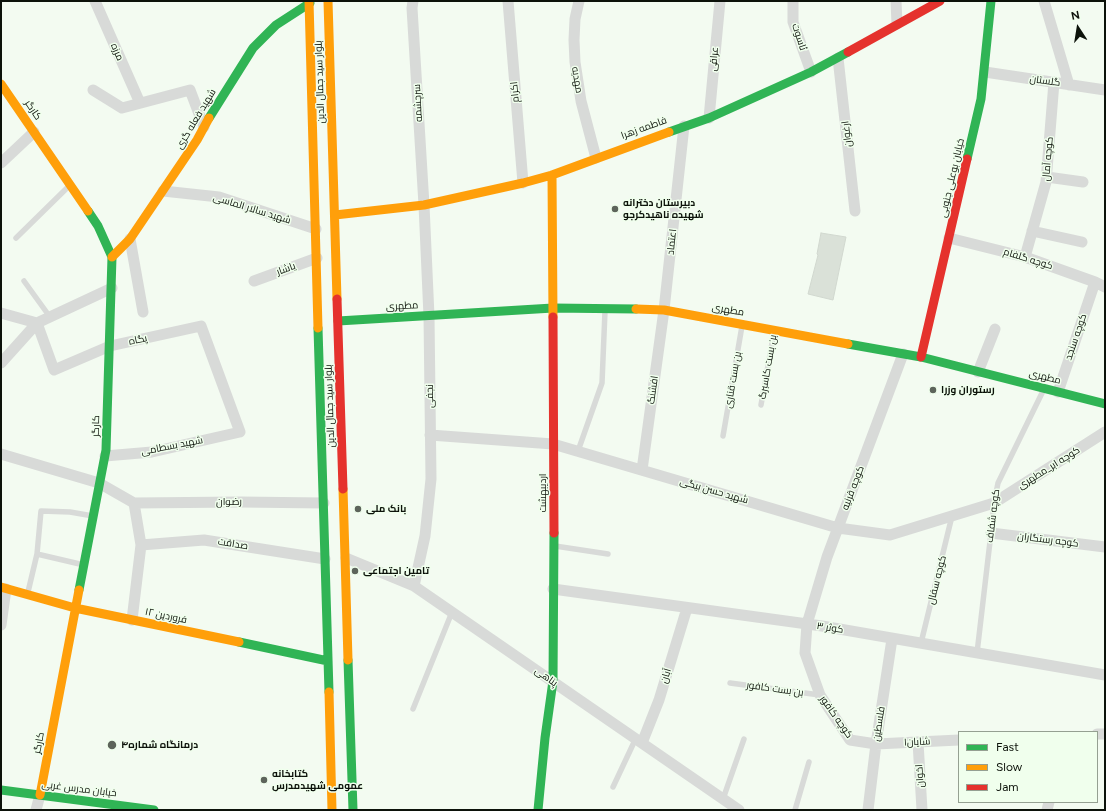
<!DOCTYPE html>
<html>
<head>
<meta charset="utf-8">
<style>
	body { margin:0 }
	#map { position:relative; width:1106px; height:811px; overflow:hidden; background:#f3fbf1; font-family:Figtree,sans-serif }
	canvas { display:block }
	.frame { position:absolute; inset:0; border:2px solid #0c120a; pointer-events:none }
	.legend { position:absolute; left:958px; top:731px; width:140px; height:72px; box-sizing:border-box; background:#f0ffed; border:1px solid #95a092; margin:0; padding:5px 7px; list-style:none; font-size:12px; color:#0c120a }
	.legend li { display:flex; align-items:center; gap:8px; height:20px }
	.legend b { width:20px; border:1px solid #95a092 }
	.north { position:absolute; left:1058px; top:8px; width:40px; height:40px; -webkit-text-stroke:3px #f0ffed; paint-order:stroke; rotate:348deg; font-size:11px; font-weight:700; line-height:16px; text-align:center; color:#0c120a }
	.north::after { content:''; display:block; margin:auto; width:14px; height:18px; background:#0c120a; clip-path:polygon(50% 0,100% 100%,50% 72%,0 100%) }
</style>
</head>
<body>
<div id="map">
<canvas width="1106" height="811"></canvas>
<div class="frame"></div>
<ul class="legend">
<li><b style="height:5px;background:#30b455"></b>Fast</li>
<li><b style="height:5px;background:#ff9f0a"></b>Slow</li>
<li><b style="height:5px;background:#e5322d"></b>Jam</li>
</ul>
<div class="north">N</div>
</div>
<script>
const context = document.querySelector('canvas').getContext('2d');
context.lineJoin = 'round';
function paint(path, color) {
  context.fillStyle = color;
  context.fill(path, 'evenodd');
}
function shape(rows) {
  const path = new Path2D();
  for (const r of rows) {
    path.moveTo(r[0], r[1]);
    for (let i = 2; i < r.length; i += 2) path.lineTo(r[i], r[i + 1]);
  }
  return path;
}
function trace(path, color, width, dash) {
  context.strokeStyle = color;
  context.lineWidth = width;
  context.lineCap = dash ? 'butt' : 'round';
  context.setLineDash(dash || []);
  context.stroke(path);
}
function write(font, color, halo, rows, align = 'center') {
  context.font = font + ' Figtree,Cairo,sans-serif';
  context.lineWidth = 3;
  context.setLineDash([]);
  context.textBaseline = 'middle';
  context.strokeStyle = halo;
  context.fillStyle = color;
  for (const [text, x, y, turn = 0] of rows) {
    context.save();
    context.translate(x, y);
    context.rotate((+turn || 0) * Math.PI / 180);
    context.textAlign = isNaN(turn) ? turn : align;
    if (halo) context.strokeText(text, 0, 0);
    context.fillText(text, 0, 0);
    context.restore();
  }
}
const building = shape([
	[821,233,846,237,833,300,808,294,818,255,817,254,821,233]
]);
const lane = shape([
	[16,238,69,186],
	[24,281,50,317],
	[761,405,774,332],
	[723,436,742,326],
	[578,451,602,383,605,311],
	[555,546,608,554],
	[84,565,37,554,41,511,70,512,93,516],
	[28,592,37,554],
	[921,643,952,516],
	[977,653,991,533,994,503,998,483,1043,391],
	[730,683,820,695],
	[413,709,452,612],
	[613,787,636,738],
	[723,799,744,739],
	[795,810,809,762]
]);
const street = shape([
	[95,1,140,103],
	[413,1,412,8,424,205,429,316,431,479,425,536,414,586],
	[508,1,523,183],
	[579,1,575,19,574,40,575,62,581,101,596,158],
	[793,1,793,22,811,72],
	[896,1,897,24],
	[1044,1,1069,85],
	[838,58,855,211],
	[985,72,1105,90],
	[93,90,122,108,190,90,204,127],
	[709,118,720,1],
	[1,163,34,132],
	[1047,177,1083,182],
	[163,191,219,197,316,229],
	[1032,231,1082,242],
	[949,238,1025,257,1095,282,1105,287],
	[130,239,143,312],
	[1025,257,1046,182,1054,82],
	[254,281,317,258],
	[1,313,37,323,54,370,110,346,201,326,240,432,152,452,105,456],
	[903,354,827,557,807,624,805,653,820,695,850,740,876,744,959,740],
	[1,363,37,323,112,288],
	[978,372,995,329],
	[1058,392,1095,282],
	[430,435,553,444,838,528,890,535,994,503,1105,432],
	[1,454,99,483,134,503,141,545,132,620],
	[642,470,664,310,684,126],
	[134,503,240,502,324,503],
	[991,533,1105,547],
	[141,545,204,540,325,559],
	[346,558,414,586,739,810],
	[553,589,822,626,1105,675],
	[1,625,6,589],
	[1097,734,1105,734],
	[918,742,922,810],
	[642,743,659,700,687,608],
	[36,810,40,795],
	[868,810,876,744,892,639],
	[1047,810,1049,802]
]);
const fast = shape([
	[209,118,253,48,276,25,310,3],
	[669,132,709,118,811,72,848,52],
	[967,159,981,99,991,1],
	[338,321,553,308,636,309],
	[318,328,329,692],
	[848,344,921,357,1105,404],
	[79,590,106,450,112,257,98,226,88,211],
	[239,642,328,661],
	[348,660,353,810],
	[1,790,154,810],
	[538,810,545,738,553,681,554,533]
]);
const slow = shape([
	[309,1,318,328],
	[328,1,337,299],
	[1,84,88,211],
	[552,175,553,317],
	[335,215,424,205,523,183,552,175,669,132],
	[112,257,130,239,197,140,209,118],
	[636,309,664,310,848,344],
	[343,489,348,660],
	[1,587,75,608,239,642],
	[329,692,332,810],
	[40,795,79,590]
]);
const jam = shape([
	[848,52,940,1],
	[337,299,343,489],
	[553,317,554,533],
	[921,357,967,159]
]);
const markers = [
	[615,209,4,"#5d645b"],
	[933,390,4,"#5d645b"],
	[358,509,4,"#5d645b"],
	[355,571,4,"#5d645b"],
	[112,745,5,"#5d645b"],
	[264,780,4,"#5d645b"]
];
const streetNames = [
	["ئاسوت",799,37,72],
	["مرزه",117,52,66],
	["عراقی",714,59,-85],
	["مهدیه",577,80,81],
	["گلستان",1045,81,8],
	["بلوار سید جمال الدین",320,82,-92],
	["اکرام",515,92,-95],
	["سرچشمه",418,103,-93],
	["کارگر",33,110,56],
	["شهید فعله گری",196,119,-59],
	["فاطمه زهرا",644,128,-20],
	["ارغوان",847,134,-97],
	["کوچه آمال",1048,159,-85],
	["خیابان بوعلی جنوبی",952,178,-77],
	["شهید سالار الماسی",252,209,17],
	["اعتماد",672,242,-84],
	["کوچه گلفام",1028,259,17],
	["یاشار",286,269,-20],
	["مطهری",402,306,-3],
	["مطهری",728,310,10],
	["کوچه سنجد",1076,337,-71],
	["پگاه",138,340,-12],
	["بن بست کاسبرگ",768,367,-80],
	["مطهری",1045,377,14],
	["بن بست قناری",733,380,-80],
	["افشنگ",653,390,-82],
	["نجفی",430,396,-91],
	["بلوار سید جمال الدین",330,406,-92],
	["کارگر",96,426,-88],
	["شهید بسطامی",172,446,-11],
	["کوچه ابر_مطهری",1049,468,-32],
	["کوچه قرنیه",853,488,-69],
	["شهید حسن بیگی",714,491,16],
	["اردیبهشت",543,493,-90],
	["رضوان",229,502],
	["کوچه شفاف",993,516,-83],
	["کوچه رستگاران",1048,540,7],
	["صداقت",233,544,9],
	["کوچه سفال",937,580,-76],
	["۱۲ فروردین",166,616,12],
	["کوثر ۳",830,628,9],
	["آبان",666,676,-73],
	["پناهی",546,677,35],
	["بن بست کافور",775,689,8],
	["کوچه کافور",836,717,55],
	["فلسطین",879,724,-81],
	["شایان۱",917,742,-3],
	["کارگر",39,743,-79],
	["اخوان",920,776,-94],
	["خیابان مدرس غربی",79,789,7]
];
const poiNames = [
	["دبیرستان دخترانه",623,203],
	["شهیده ناهیدکرجو",623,215],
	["رستوران وزرا",941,390],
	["بانک ملی",366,509],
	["تامین اجتماعی",363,571],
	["درمانگاه شماره۴",121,745],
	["کتابخانه",272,774],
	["عمومی شهیدمدرس",272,786]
];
paint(building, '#dae1d8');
trace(building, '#d1d8cf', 1);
trace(lane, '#d8dad8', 5.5);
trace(street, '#d8dad8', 11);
trace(fast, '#30b455', 9);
trace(slow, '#ff9f0a', 9);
trace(jam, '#e5322d', 9);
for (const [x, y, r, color] of markers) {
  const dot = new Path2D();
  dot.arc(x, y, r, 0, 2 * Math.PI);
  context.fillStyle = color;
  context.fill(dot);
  trace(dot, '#f0ffed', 1.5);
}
write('10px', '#0c120a', '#f0ffed', streetNames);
write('bold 10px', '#0c120a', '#f0ffed', poiNames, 'left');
</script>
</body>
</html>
